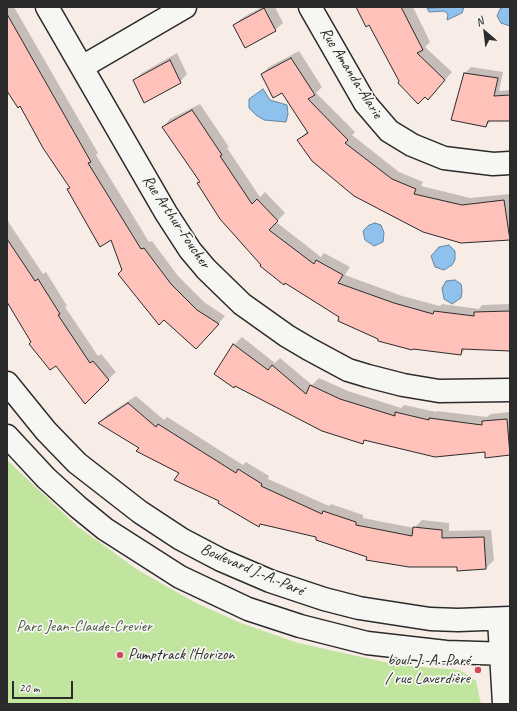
<!DOCTYPE html>
<html>
<head>
<meta charset="utf-8">
<style>
	body { margin:0 }
	#map { position:relative; width:517px; height:711px; overflow:hidden; background:#f8ece7; font-family:Caveat,sans-serif }
	canvas { display:block }
	.frame { position:absolute; inset:0; border:8px solid #2b2b2b; pointer-events:none }
	.north { position:absolute; left:465px; top:12px; width:40px; height:40px; -webkit-text-stroke:3px #f6f6f2; paint-order:stroke; rotate:332deg; font-size:11px; font-weight:700; line-height:16px; text-align:center; color:#2b2b2b }
	.north::after { content:''; display:block; margin:auto; width:14px; height:18px; background:#2b2b2b; clip-path:polygon(50% 0,100% 100%,50% 72%,0 100%) }
	.scale { position:absolute; left:12px; top:681px; width:61px; height:18px; box-sizing:border-box; border:2px solid #2b2b2b; border-top:0; padding-left:5px; font-size:12px; line-height:14px; white-space:nowrap; color:#2b2b2b; -webkit-text-stroke:3px #f6f6f2; paint-order:stroke }
</style>
</head>
<body>
<div id="map">
<canvas width="517" height="711"></canvas>
<div class="frame"></div>
<div class="north">N</div>
<div class="scale">20 m</div>
</div>
<script>
const context = document.querySelector('canvas').getContext('2d');
context.lineJoin = 'round';
function paint(path, color) {
  context.fillStyle = color;
  context.fill(path, 'evenodd');
}
function shape(rows) {
  const path = new Path2D();
  for (const r of rows) {
    path.moveTo(r[0], r[1]);
    for (let i = 2; i < r.length; i += 2) path.lineTo(r[i], r[i + 1]);
  }
  return path;
}
function trace(path, color, width, dash) {
  context.strokeStyle = color;
  context.lineWidth = width;
  context.lineCap = dash ? 'butt' : 'round';
  context.setLineDash(dash || []);
  context.stroke(path);
}
function write(font, color, halo, rows, align = 'center') {
  context.font = font + ' Caveat,sans-serif';
  context.lineWidth = 3.5;
  context.setLineDash([]);
  context.textBaseline = 'middle';
  context.strokeStyle = halo;
  context.fillStyle = color;
  for (const [text, x, y, turn = 0] of rows) {
    context.save();
    context.translate(x, y);
    context.rotate((+turn || 0) * Math.PI / 180);
    context.textAlign = isNaN(turn) ? turn : align;
    if (halo) context.strokeText(text, 0, 0);
    context.fillText(text, 0, 0);
    context.restore();
  }
}
const green = shape([
	[7,460,77,526,138,570,196,603,241,623,298,643,398,665,460,670,476,681,481,704,7,704]
]);
const water = shape([
	[464,7,462,13,447,20,448,14,444,11,429,12,427,8,464,7],
	[504,7,510,7,510,26,501,23,497,16,500,9,504,7],
	[263,89,270,100,287,105,288,114,286,122,264,120,256,115,249,108,249,99,263,89],
	[375,223,381,225,384,233,383,242,374,246,365,240,363,231,369,225,375,223],
	[449,245,455,251,455,260,452,265,444,270,435,267,431,256,439,247,449,245],
	[455,280,461,284,462,291,461,298,452,304,444,299,442,288,446,281,455,280]
]);
const shadow = shape([
	[7,7,14,7,98,153,96,155,149,242,152,241,178,276,204,302,225,316,203,340,123,270,112,239,71,187,20,105,7,89],
	[262,7,275,7,283,23,275,30,234,25,242,18],
	[357,7,413,7,430,42,425,47,452,72,428,99,400,81,369,24],
	[299,51,322,87,316,93,355,132,352,135,399,172,423,182,421,186,470,198,510,194,510,238,461,242,298,140,308,131,283,92,262,74,269,67],
	[177,53,187,74,180,82,135,80,142,73],
	[471,67,503,72,499,91,510,90,510,119,492,120,486,126,453,119,465,73],
	[200,104,229,147,227,148,260,197,265,192,285,213,276,222,321,257,324,253,350,267,345,275,402,296,440,306,442,304,479,309,482,305,510,304,510,350,466,348,461,354,379,338,340,317,262,265,199,183,201,181,163,127,170,119],
	[7,218,9,223,43,274,46,272,67,306,65,307,98,356,101,354,116,372,85,402,56,364,32,342,7,301],
	[242,337,275,363,280,358,312,385,319,378,348,391,401,408,404,405,436,412,437,411,487,417,491,414,510,412,510,453,486,457,485,451,366,439,362,443,216,374,234,345],
	[136,396,164,420,167,417,243,465,246,462,269,476,268,479,329,506,331,504,363,515,363,518,414,528,422,520,449,523,449,531,491,530,494,560,486,568,458,570,458,566,368,556,318,537,261,523,259,525,220,501,181,473,100,422,107,415]
]);
const building = shape([
	[356,7,401,7,423,50,417,53,445,80,428,100,425,97,418,104,398,83,399,81,369,25,366,27,356,7],
	[264,8,276,31,245,48,233,25,264,8],
	[7,14,91,162,88,163,141,249,144,248,171,284,197,310,219,324,196,349,164,320,159,325,118,274,122,270,111,240,100,247,67,189,70,188,43,148,20,106,18,108,7,91,7,14],
	[291,58,315,95,308,99,348,140,345,143,392,179,416,189,414,194,462,205,504,200,510,240,461,243,423,232,354,196,312,161,297,140,308,133,282,93,273,98,261,74,291,58],
	[170,60,181,83,144,103,133,80,170,60],
	[464,73,498,78,494,96,510,95,510,121,488,121,486,127,451,120,464,73],
	[192,110,222,155,220,156,252,204,257,199,278,221,269,230,314,264,316,260,343,275,338,283,394,303,433,314,434,311,474,316,474,312,510,311,510,351,462,349,461,355,413,349,412,350,378,341,378,339,338,321,339,317,285,283,284,285,260,266,261,265,220,219,197,183,200,182,162,127,192,110],
	[7,239,35,281,38,279,60,314,58,315,90,363,93,361,109,380,85,404,56,366,50,370,29,344,31,342,7,302,7,239],
	[233,344,268,370,272,365,306,394,310,385,340,399,395,416,395,412,429,420,429,418,482,425,482,421,507,419,510,455,485,458,485,452,435,457,364,440,363,444,322,431,235,386,234,388,214,374,233,344],
	[128,403,156,427,158,424,236,473,238,469,262,484,261,486,322,514,323,511,356,522,356,525,412,536,413,527,442,530,442,538,484,537,486,569,457,571,457,567,409,567,366,560,367,557,316,540,316,537,260,524,259,527,218,503,219,501,174,480,179,473,136,451,139,448,98,423,128,403]
]);
const minor = shape([
	[47,7,166,213,190,250,206,269,242,304,287,336,309,349,348,370,368,376,403,385,439,391,510,390],
	[310,7,365,103,389,131,412,145,444,158,493,164,510,163],
	[82,67,185,7],
	[7,383,46,431,77,463,140,512,181,539,221,560,270,581,324,599,359,608,430,619,458,620,510,618],
	[7,436,46,478,78,507,105,529,180,577,248,609,300,626,367,643,446,652,510,654],
	[499,619,504,704]
]);
const markers = [
	[120,655,4,"#d1495b"],
	[478,670,4,"#d1495b"]
];
const streetNames = [
	["Rue Amanda-Alarie",351,73,58],
	["Rue Arthur-Foucher",176,222,56],
	["Boulevard J.-A.-Paré",252,570,23]
];
const parkNames = [
	["Parc Jean-Claude-Crevier",84,627]
];
const poiNames = [
	["Pumptrack l'Horizon",128,655],
	["boul. J.-A.-Paré",470,661,"right"],
	["/ rue Laverdière",470,679,"right"]
];
paint(green, '#c1e59f');
paint(water, '#8ec1eb');
trace(water, '#66859e', 1);
paint(shadow, '#0003');
paint(building, '#fec2bb');
trace(building, '#2b2b2b', 1);
trace(minor, '#2b2b2b', 25);
trace(minor, '#f6f6f2', 22);
for (const [x, y, r, color] of markers) {
  const dot = new Path2D();
  dot.arc(x, y, r, 0, 2 * Math.PI);
  context.fillStyle = color;
  context.fill(dot);
  trace(dot, '#f6f6f2', 1.5);
}
write('16px', '#2b2b2b', '#f6f6f2', streetNames);
write('16px', '#505a48', '#f6f6f2', parkNames);
write('16px', '#2b2b2b', '#f6f6f2', poiNames, 'left');
</script>
</body>
</html>
